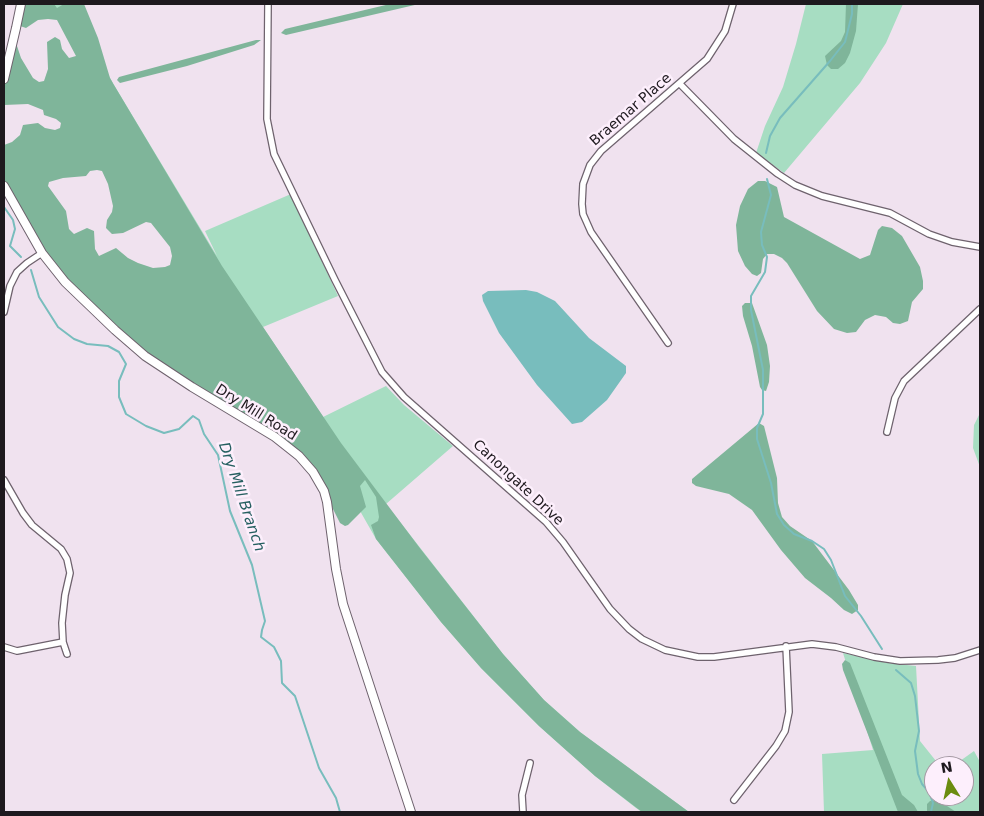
<!DOCTYPE html>
<html>
<head>
<meta charset="utf-8">
<style>
	body { margin:0 }
	#map { position:relative; width:984px; height:816px; overflow:hidden; background:#f0e2ef; font-family:"DejaVu Sans",sans-serif }
	canvas { display:block }
	.frame { position:absolute; inset:0; border:5px solid #1e191e; pointer-events:none }
	.north { position:absolute; left:924px; top:756px; width:50px; height:50px; box-sizing:border-box; background:#fdeffc; border:1px solid #a499a3; border-radius:50%; rotate:350deg; font-size:14px; font-weight:700; line-height:20px; text-align:center; color:#1e191e }
	.north::after { content:''; display:block; margin:auto; width:18px; height:22px; background:#6b8c0f; clip-path:polygon(50% 0,100% 100%,50% 72%,0 100%) }
</style>
</head>
<body>
<div id="map">
<canvas width="984" height="816"></canvas>
<div class="frame"></div>
<div class="north">N</div>
</div>
<script>
const context = document.querySelector('canvas').getContext('2d');
context.lineJoin = 'round';
function paint(path, color) {
  context.fillStyle = color;
  context.fill(path, 'evenodd');
}
function shape(rows) {
  const path = new Path2D();
  for (const r of rows) {
    path.moveTo(r[0], r[1]);
    for (let i = 2; i < r.length; i += 2) path.lineTo(r[i], r[i + 1]);
  }
  return path;
}
function trace(path, color, width, dash) {
  context.strokeStyle = color;
  context.lineWidth = width;
  context.lineCap = dash ? 'butt' : 'round';
  context.setLineDash(dash || []);
  context.stroke(path);
}
function write(font, color, halo, rows, align = 'center') {
  context.font = font + ' "DejaVu Sans",sans-serif';
  context.lineWidth = 5;
  context.setLineDash([]);
  context.textBaseline = 'middle';
  context.strokeStyle = halo;
  context.fillStyle = color;
  for (const [text, x, y, turn = 0] of rows) {
    context.save();
    context.translate(x, y);
    context.rotate((+turn || 0) * Math.PI / 180);
    context.textAlign = isNaN(turn) ? turn : align;
    if (halo) context.strokeText(text, 0, 0);
    context.fillText(text, 0, 0);
    context.restore();
  }
}
const green = shape([
	[50,4,70,4,77,20,114,85,217,256,205,231,291,194,338,296,263,327,323,417,386,386,404,405,453,446,386,504,503,654,544,700,580,732,689,812,642,812,636,808,595,776,539,726,481,668,441,622,376,539,339,474,157,213],
	[806,4,903,4,886,43,860,83,784,173,756,153,765,126,783,87,796,44],
	[980,413,980,467,973,448,974,425],
	[843,653,888,663,916,666,920,741,940,766,934,766,934,796,964,796,964,766,953,766,974,751,980,762,980,812,824,812,822,754,873,750]
]);
const forest = shape([
	[21,4,54,4,57,8,64,4,84,4,98,38,110,78,114,85,222,266,341,443,419,547,503,654,544,700,580,732,689,812,642,812,595,776,539,726,481,668,441,622,376,539,371,525,378,521,379,517,376,497,365,480,360,486,366,507,348,525,345,526,340,523,324,491,299,456,146,356,65,282,4,186,4,145,12,142,20,135,23,125,38,123,45,128,55,130,60,128,61,123,56,119,44,115,43,110,28,104,4,105,4,79,14,37,21,58,33,78,39,82,44,81,48,69,47,42,55,37,60,40,62,49,69,58,76,56,57,20,48,19,38,20,26,28,17,25],
	[97,170,102,171,108,184,113,206,112,212,107,220,106,228,112,234,123,233,146,222,151,223,170,247,172,256,170,265,165,267,153,268,138,263,128,258,116,248,99,256,95,249,94,231,87,228,74,234,69,229,66,211,48,186,49,182,63,178,86,176,90,171],
	[390,4,419,4,286,35,281,33,285,29],
	[846,4,858,4,856,31,850,53,845,63,838,69,831,69,827,65,825,56,841,41,845,32],
	[256,40,261,40,254,45,187,66,120,83,117,80,119,77],
	[758,181,765,181,777,187,784,217,860,259,870,255,878,230,882,226,892,228,902,236,920,267,923,281,923,289,912,302,908,321,900,324,893,323,886,317,875,315,865,320,856,332,847,333,834,329,817,311,787,263,782,258,774,254,767,254,763,259,761,273,757,276,752,274,745,266,738,251,736,225,740,206,748,189],
	[745,303,752,303,767,345,770,366,769,382,766,391,762,390,760,387,752,346,743,316,742,306],
	[759,423,764,426,777,478,778,503,782,517,790,526,812,541,849,590,858,605,858,610,852,614,844,610,831,598,805,578,781,550,752,510,729,494,696,486,692,483,692,479],
	[845,660,850,663,902,795,914,805,918,812,898,812,843,670,842,664],
	[939,800,944,804,956,812,927,812,927,804,930,801]
]);
const water = shape([
	[526,290,537,292,555,301,589,338,626,366,626,373,607,400,582,422,572,424,537,385,499,333,483,301,482,295,488,291]
]);
const stream = shape([
	[766,153,770,136,780,118,830,61,845,42,852,14,852,4],
	[767,179,771,195,761,232,762,245,767,257,765,272,751,296,751,310,763,370,763,414,757,428,757,439,771,483,777,514,784,525,794,534,812,541,824,549,831,560,845,596,861,616,882,649],
	[4,207,13,220,15,229,10,246,21,257],
	[31,270,39,297,58,327,74,339,87,344,108,346,119,352,126,364,119,381,119,397,126,414,146,426,164,433,179,429,193,416,199,420,204,434,218,455,230,511,252,565,265,621,262,630,261,637,274,647,281,661,282,683,295,696,319,768,336,798,340,812],
	[896,670,911,683,915,696,919,731,915,751,918,774,922,784,929,792,933,803,931,812]
]);
const street = shape([
	[268,4,267,119,274,154,335,280,382,372,404,397,546,522,563,542,610,609,629,629,642,639,665,650,698,657,714,657,812,644,836,647,874,657,900,661,938,660,955,658,980,650],
	[680,84,734,139,778,174,795,185,822,196,890,213,929,234,952,242,980,247],
	[4,312,10,286,17,272,27,263,42,253],
	[668,343,591,232,583,214,582,204,583,184,590,165,601,151,707,59,725,31,733,4],
	[887,432,895,398,904,381,980,309],
	[4,480,23,513,32,525,61,549,67,559,70,573,65,595,62,623,63,642,67,654],
	[4,647,17,651,63,642],
	[734,800,776,746,785,731,789,712,786,646],
	[523,812,522,795,530,763]
]);
const secondary = shape([
	[4,79,16,28,21,4],
	[4,186,42,253,65,282,115,330,145,356,192,387,275,437,299,456,313,472,324,491,327,502,336,569,343,604,411,812]
]);
const streetNames = [
	["Braemar Place",631,110,-41],
	["Dry Mill Road",256,413,32],
	["Canongate Drive",518,483,43]
];
const waterNames = [
	["Dry Mill Branch",241,497,71]
];
paint(green, '#a7ddc2');
paint(forest, '#7fb59a');
paint(water, '#78bdbd');
trace(stream, '#78bdbd', 2);
trace(street, '#6e626d', 8);
trace(secondary, '#6e626d', 10);
trace(street, '#fff', 5.5);
trace(secondary, '#fff', 8);
write('14px', '#1e191e', '#fdeffc', streetNames);
write('italic 15px', '#255f60', '#fdeffc', waterNames);
</script>
</body>
</html>
